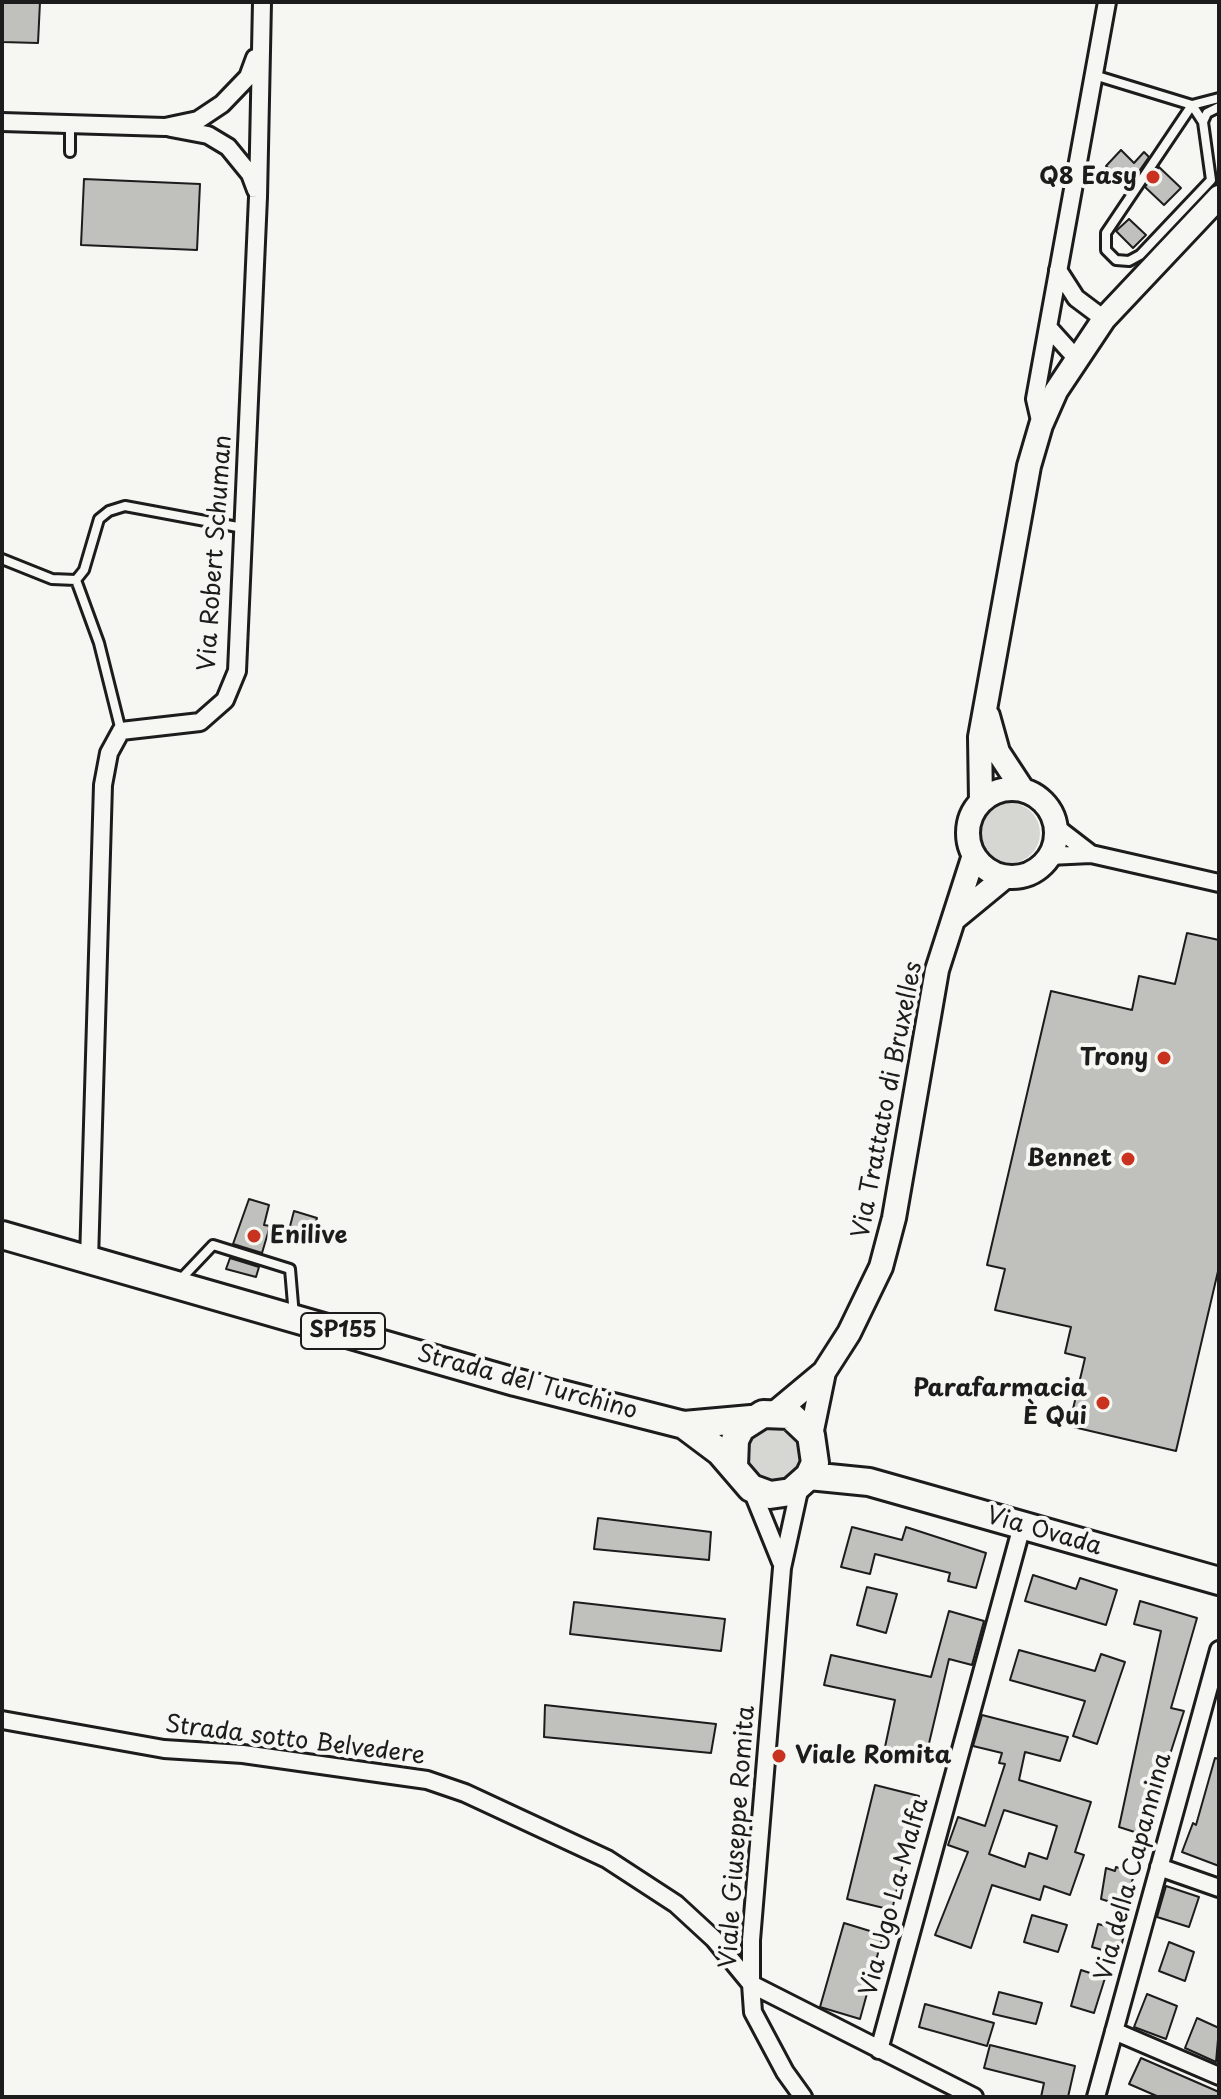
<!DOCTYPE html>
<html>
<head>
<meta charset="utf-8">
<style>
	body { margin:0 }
	#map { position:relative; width:1221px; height:2099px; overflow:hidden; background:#f6f6f2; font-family:"Playpen Sans",sans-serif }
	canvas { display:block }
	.frame { position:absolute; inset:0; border:4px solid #1c1c1c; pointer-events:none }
</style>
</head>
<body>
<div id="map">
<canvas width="1221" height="2099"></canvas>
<div class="frame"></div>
</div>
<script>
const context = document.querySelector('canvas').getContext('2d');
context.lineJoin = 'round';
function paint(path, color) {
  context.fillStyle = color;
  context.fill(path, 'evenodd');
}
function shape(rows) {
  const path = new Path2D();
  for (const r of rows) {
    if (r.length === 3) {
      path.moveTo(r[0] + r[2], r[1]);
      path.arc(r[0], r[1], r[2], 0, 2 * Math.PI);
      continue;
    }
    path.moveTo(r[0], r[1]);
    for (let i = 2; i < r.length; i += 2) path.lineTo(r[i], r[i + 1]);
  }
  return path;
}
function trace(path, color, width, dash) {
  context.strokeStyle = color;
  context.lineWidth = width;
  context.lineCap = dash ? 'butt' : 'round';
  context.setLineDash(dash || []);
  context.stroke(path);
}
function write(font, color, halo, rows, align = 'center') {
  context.font = font + ' "Playpen Sans",sans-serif';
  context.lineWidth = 8;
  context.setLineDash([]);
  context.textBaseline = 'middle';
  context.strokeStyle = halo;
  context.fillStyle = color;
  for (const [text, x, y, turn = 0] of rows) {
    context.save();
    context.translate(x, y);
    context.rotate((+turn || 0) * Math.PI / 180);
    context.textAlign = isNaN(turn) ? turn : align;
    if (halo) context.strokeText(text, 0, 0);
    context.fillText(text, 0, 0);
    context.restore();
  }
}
const green = shape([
	[1010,833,30],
	[764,1424,793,1428,806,1455,799,1474,773,1487,747,1473,742,1444]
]);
const building = shape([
	[2,2,40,2,38,43,2,42,2,2],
	[1121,150,1134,163,1144,152,1149,157,1135,177,1127,170,1119,178,1106,166,1121,150],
	[1159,167,1181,188,1164,205,1145,187,1159,167],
	[84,179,200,184,197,250,81,245,84,179],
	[1129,219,1146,235,1133,248,1116,231,1129,219],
	[1187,933,1219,940,1219,1267,1176,1451,1069,1426,1085,1358,1065,1353,1071,1327,995,1310,1005,1269,987,1265,1051,991,1132,1010,1139,976,1175,984,1187,933],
	[249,1199,269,1205,264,1225,270,1226,262,1253,233,1244,249,1199],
	[294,1211,317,1218,310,1240,288,1234,294,1211],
	[230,1258,259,1267,256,1277,226,1269,230,1258],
	[598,1518,711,1532,709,1560,594,1549,598,1518],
	[852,1527,902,1540,906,1527,986,1553,976,1588,948,1581,950,1573,875,1554,870,1574,841,1567,852,1527],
	[1033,1575,1076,1589,1080,1578,1117,1590,1106,1625,1025,1601,1033,1575],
	[867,1587,897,1594,886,1633,857,1625,867,1587],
	[1140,1601,1197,1618,1171,1708,1184,1711,1144,1835,1119,1827,1161,1631,1134,1624,1140,1601],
	[574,1602,725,1619,721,1651,570,1634,574,1602],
	[949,1611,984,1621,972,1665,949,1659,926,1756,885,1747,895,1700,824,1685,831,1655,931,1677,949,1611],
	[1019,1650,1095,1671,1101,1654,1125,1662,1097,1744,1073,1736,1085,1701,1010,1680,1019,1650],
	[545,1705,716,1724,711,1753,544,1737,545,1705],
	[982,1715,1068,1737,1060,1761,1025,1752,1019,1780,1091,1802,1075,1852,1084,1855,1070,1895,1044,1886,1040,1900,992,1885,971,1948,935,1935,968,1852,948,1845,958,1817,985,1826,1005,1764,999,1763,1002,1753,973,1746,982,1715],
	[1004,1810,1057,1826,1047,1859,1029,1853,1025,1867,989,1854,1004,1810],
	[1215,1758,1219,1759,1219,1866,1182,1852,1193,1823,1196,1825,1215,1758],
	[875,1785,919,1796,892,1910,847,1899,875,1785],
	[1116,1867,1135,1873,1123,1906,1101,1899,1106,1868,1115,1871,1116,1867],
	[1166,1886,1199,1897,1189,1927,1157,1917,1166,1886],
	[1032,1915,1067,1925,1058,1952,1024,1942,1032,1915],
	[844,1923,883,1935,860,2019,820,2007,844,1923],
	[1098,1924,1125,1931,1119,1955,1092,1947,1098,1924],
	[1169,1942,1194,1952,1185,1981,1159,1971,1169,1942],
	[1081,1970,1105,1978,1094,2013,1071,2006,1081,1970],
	[999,1992,1042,2003,1036,2024,993,2014,999,1992],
	[1147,1994,1177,2006,1166,2039,1134,2027,1147,1994],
	[925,2004,994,2023,987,2046,919,2027,925,2004],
	[1197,2018,1219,2028,1216,2062,1185,2048,1197,2018],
	[990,2045,1075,2066,1068,2097,1041,2097,1044,2083,984,2068,990,2045],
	[1141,2058,1219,2092,1219,2097,1159,2097,1129,2084,1141,2058]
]);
const lane = shape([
	[1094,75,1192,105,1203,122],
	[1219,98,1192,105,1106,233,1106,250,1116,260,1129,261,1140,255,1211,180,1203,122,1207,113,1219,107],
	[70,152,70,125],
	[2,559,52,579,76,580,84,570,99,519,109,511,125,506,243,528],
	[76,580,99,643,121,731],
	[178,1282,213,1245,290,1269,294,1316]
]);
const street = shape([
	[2,122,165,127,198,120,222,104,248,77,255,58],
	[171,128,208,135,228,147,250,174,256,190],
	[1058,270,1076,298,1104,319],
	[1076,358,1048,327,1107,2],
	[1041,425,1035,399,1048,327],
	[1056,827,1091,854],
	[1049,856,1091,854,1219,883],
	[89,1260,103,785,109,753,121,731,200,722,225,700,237,671,258,197,262,2],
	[800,1486,782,1568,751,1940,751,1984,753,2012,785,2072,803,2097],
	[751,1488,781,1562],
	[2,1720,164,1749,243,1754,427,1780,465,1793,607,1859,676,1904,714,1939,751,1984,974,2097],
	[1159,1867,1219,1888],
	[1114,2031,1219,2076],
	[879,2050,1022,1526],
	[1096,2097,1219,1650]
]);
const secondary = shape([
	[988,716,998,752,1023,790],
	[1012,833,44],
	[981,801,980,737,1029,466,1041,425,1056,391,1104,319,1219,197],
	[954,919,1005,877],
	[776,1412,824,1372,849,1333,881,1267,894,1218,937,970,974,855],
	[811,1435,824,1372]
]);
const primary = shape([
	[2,1235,515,1382,684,1425,751,1419],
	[684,1425,720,1452,751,1488,770,1495,791,1492,809,1476,815,1463,811,1435,790,1415,763,1414,741,1428,735,1440,734,1467],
	[809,1476,869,1482,1219,1581]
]);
const markers = [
	[1153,177,8,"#c8321e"],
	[1164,1058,8,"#c8321e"],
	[1128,1159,8,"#c8321e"],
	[254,1236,8,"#c8321e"],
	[1103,1403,8,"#c8321e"],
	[779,1756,8,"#c8321e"]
];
const shields = [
	[343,1331,84]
];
const shieldNames = [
	["SP155",343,1331]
];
const poiNames = [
	["Q8 Easy",1137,177],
	["Trony",1148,1058],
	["Bennet",1112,1159],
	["Enilive",270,1236,"left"],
	["Parafarmacia",1087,1389],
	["È Qui",1087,1417],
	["Viale Romita",795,1756,"left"]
];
const streetNames = [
	["Via Robert Schuman",216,553,-86],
	["Via Trattato di Bruxelles",888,1100,-79],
	["Strada del Turchino",527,1383,15],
	["Via Ovada",1044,1532,16],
	["Strada sotto Belvedere",295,1741,7],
	["Viale Giuseppe Romita",738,1837,-86],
	["Via della Capannina",1134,1867,-75],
	["Via Ugo La Malfa",895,1897,-75]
];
paint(green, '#d6d6d2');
paint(building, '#c0c0bd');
trace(building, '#1c1c1c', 2);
trace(lane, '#1c1c1c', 14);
trace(street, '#1c1c1c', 22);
trace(secondary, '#1c1c1c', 28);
trace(primary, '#1c1c1c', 32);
trace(lane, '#f6f6f2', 8);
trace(street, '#f6f6f2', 16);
trace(secondary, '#f6f6f2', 22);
trace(primary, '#f6f6f2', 26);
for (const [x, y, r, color] of markers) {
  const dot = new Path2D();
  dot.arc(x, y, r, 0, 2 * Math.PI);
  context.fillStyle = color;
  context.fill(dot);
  trace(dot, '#f6f6f2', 3);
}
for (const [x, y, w] of shields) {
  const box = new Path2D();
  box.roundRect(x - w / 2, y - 18, w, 36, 6);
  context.fillStyle = '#f6f6f2';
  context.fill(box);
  trace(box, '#1c1c1c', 2);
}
write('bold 22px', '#1c1c1c', null, shieldNames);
write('bold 24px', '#1c1c1c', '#f6f6f2', poiNames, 'right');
write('24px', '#1c1c1c', '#f6f6f2', streetNames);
</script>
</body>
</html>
